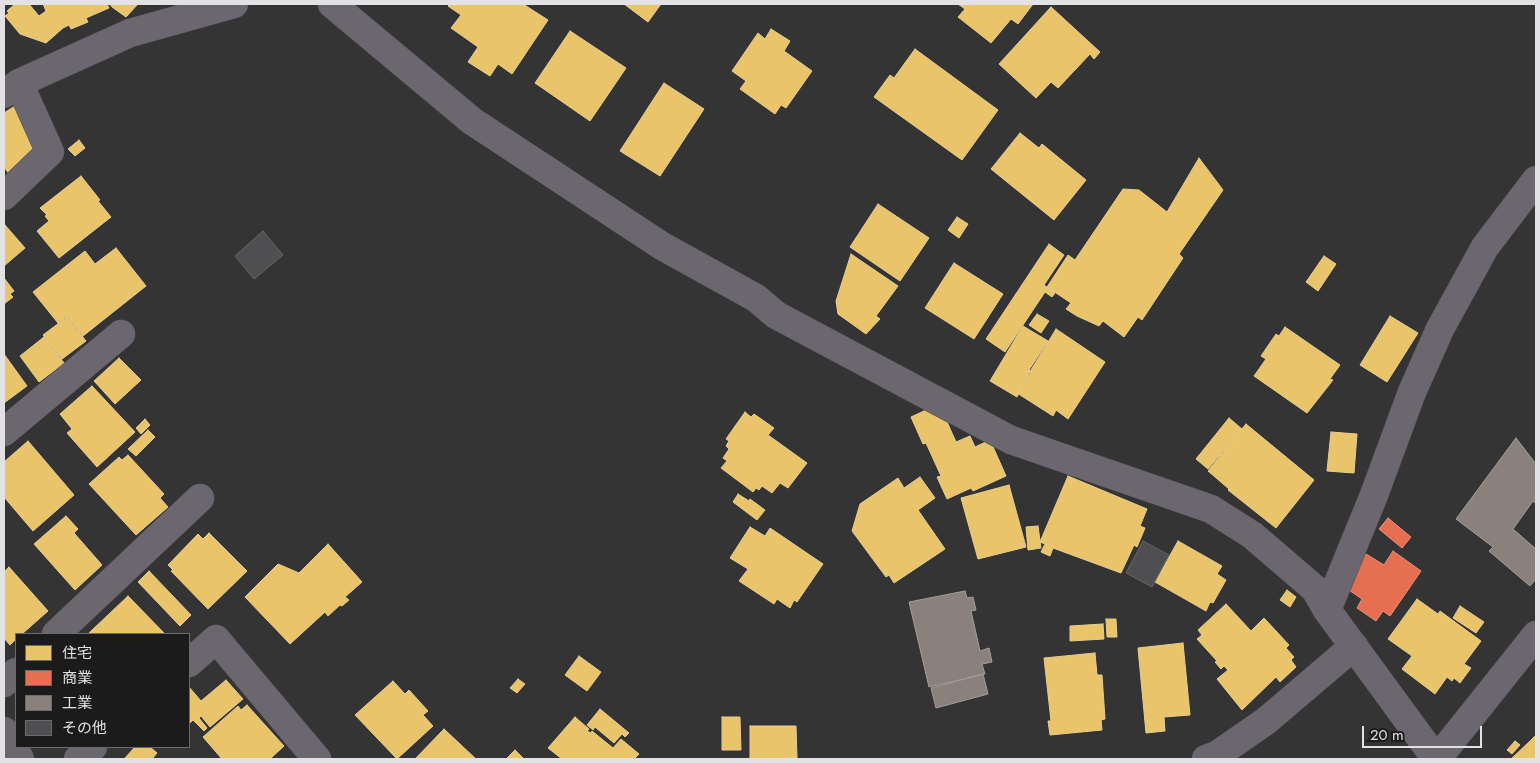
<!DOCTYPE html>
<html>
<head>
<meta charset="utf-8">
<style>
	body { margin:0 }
	#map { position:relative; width:1540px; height:763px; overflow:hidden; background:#353435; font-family:Jost,"Noto Sans JP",sans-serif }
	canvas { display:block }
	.frame { position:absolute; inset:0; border:5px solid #e2e1e3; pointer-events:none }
	.legend { position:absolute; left:15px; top:633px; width:175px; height:115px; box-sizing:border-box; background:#1c1b1c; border:1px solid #6b6a6c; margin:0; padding:6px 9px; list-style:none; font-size:15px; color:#e2e1e3 }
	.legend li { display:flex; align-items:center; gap:10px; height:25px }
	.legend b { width:25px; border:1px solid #6b6a6c }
	.scale { position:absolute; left:1362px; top:726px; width:120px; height:22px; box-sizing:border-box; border:2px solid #e2e1e3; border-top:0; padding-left:6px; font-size:15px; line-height:18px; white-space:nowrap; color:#e2e1e3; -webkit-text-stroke:4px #1c1b1c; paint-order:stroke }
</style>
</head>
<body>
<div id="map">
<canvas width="1540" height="763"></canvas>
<div class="frame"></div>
<ul class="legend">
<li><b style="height:14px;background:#e9c46a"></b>住宅</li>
<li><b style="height:14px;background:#e76f51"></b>商業</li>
<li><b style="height:14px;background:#8a817c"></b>工業</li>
<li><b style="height:14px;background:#4f4e50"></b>その他</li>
</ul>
<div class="scale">20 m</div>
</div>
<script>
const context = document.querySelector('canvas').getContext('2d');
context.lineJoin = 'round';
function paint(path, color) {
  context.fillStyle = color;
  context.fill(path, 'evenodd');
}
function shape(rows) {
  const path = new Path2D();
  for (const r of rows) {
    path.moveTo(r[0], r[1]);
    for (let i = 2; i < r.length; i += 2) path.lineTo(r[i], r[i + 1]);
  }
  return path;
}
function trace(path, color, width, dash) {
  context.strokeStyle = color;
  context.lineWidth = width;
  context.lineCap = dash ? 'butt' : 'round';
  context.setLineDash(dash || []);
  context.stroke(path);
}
const homes = shape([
	[15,4,29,4,39,16,46,11,43,4,107,4,109,8,86,18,88,22,71,29,69,25,63,28,46,43,20,34,5,16,9,13,7,11,15,4],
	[110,4,138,4,126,17,112,7,110,4],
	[450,4,523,4,548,20,512,74,498,64,490,76,468,62,478,47,451,28,461,15,448,6,450,4],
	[624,4,661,4,648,22,624,4],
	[958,4,1033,4,1018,24,1011,19,991,43,958,17,965,9,958,4],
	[1051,7,1100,52,1094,59,1090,54,1058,88,1051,82,1036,98,999,64,1051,7],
	[771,29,790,41,784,51,812,71,786,108,781,105,775,114,740,89,746,81,732,71,758,33,765,39,771,29],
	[570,31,626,68,590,121,535,83,570,31],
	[915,49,998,110,962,160,874,97,890,75,894,78,915,49],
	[664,83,704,109,660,176,620,151,664,83],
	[21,102,56,152,12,178,4,167,4,113,21,102],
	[1020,133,1039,148,1042,144,1086,180,1054,220,991,169,1020,133],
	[79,140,85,148,75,156,68,149,79,140],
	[1199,158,1223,190,1179,254,1183,258,1142,320,1138,317,1124,337,1103,321,1099,326,1077,316,1066,309,1071,303,1047,287,1068,255,1075,260,1123,189,1139,190,1167,212,1199,158],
	[81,176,100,200,98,201,111,217,59,258,37,231,49,221,45,216,47,215,40,208,81,176],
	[878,204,929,238,900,281,850,247,878,204],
	[957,217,968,224,959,238,948,230,957,217],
	[5,225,25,248,4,266,4,227,5,225],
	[1049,244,1064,255,1044,285,1055,293,1052,297,1045,292,1005,352,986,339,1049,244],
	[116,248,146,286,83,336,67,316,58,323,33,292,85,251,95,264,116,248],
	[851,254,898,286,876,316,880,319,866,334,838,314,836,301,851,254],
	[1324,256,1336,264,1318,291,1306,282,1324,256],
	[954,263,1003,294,974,339,925,308,954,263],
	[4,278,14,291,10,294,13,297,4,304,4,278],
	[1037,314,1049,321,1041,333,1029,325,1037,314],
	[1390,316,1418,333,1387,382,1360,365,1390,316],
	[67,317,86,341,62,359,43,335,67,317],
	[1023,326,1048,341,1029,370,1031,372,1017,393,1019,393,1017,397,990,381,1023,326],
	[1285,327,1340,365,1330,379,1333,380,1307,413,1254,376,1266,359,1261,356,1276,334,1279,336,1285,327],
	[1056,329,1105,362,1068,419,1056,410,1053,416,1017,393,1056,329],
	[44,337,64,363,39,382,20,356,44,337],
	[4,354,27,386,4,403,4,354],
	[119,358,141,380,115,404,94,381,119,358],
	[92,386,135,432,97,467,67,433,72,429,60,414,92,386],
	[939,404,956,442,970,436,975,447,990,440,1006,476,973,491,971,488,947,499,937,477,941,476,926,443,923,444,911,417,939,404],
	[745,412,751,417,754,414,774,428,768,435,807,463,788,488,780,483,772,493,762,486,759,490,756,488,753,492,721,468,727,461,723,458,729,449,726,446,729,441,726,439,745,412],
	[1229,418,1242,429,1208,469,1196,459,1229,418],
	[145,419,150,425,141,434,136,428,145,419],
	[1246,424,1314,480,1276,528,1228,490,1229,489,1208,471,1246,424],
	[148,430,155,437,136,456,128,449,148,430],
	[1331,432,1357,434,1354,473,1327,471,1331,432],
	[28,441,74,495,33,531,4,497,4,462,28,441],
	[128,455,164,494,160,498,168,507,136,535,89,484,119,457,122,460,128,455],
	[1068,476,1147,509,1140,526,1145,528,1137,547,1134,545,1121,573,1053,548,1050,556,1041,552,1045,544,1040,542,1068,476],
	[920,477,935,498,918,510,945,549,894,583,889,575,886,577,852,531,860,504,898,478,904,488,920,477],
	[1009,485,1026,547,978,559,961,498,1009,485],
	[738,494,749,501,750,499,765,510,757,520,733,502,738,494],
	[66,516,78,529,74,533,102,565,75,590,34,544,66,516],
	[1038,526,1041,548,1028,550,1026,527,1038,526],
	[750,527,765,536,770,528,823,564,797,602,794,600,790,608,777,599,774,604,739,581,748,569,730,558,750,527],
	[209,533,247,571,208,609,171,571,173,570,168,565,198,534,203,539,209,533],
	[1178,541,1222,566,1217,574,1226,580,1213,603,1210,602,1206,611,1155,582,1178,541],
	[328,544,362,582,345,597,349,600,342,606,340,605,328,616,325,612,290,644,245,597,278,564,299,573,328,544],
	[9,567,48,611,22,634,16,634,16,639,10,645,4,638,4,572,9,567],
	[149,571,191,615,180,626,138,582,149,571],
	[1287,590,1296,597,1290,607,1280,600,1287,590],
	[128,596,165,634,90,634,89,633,128,596],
	[1417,599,1438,614,1440,611,1481,641,1464,664,1471,668,1460,683,1454,678,1452,681,1447,677,1435,694,1402,669,1412,656,1388,639,1417,599],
	[1226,604,1251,631,1264,618,1289,645,1286,648,1294,657,1291,660,1296,667,1280,682,1276,677,1242,710,1217,679,1228,670,1224,666,1221,669,1215,662,1217,661,1197,639,1202,635,1198,630,1226,604],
	[1460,606,1484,622,1476,633,1453,618,1460,606],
	[1106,619,1116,619,1117,637,1107,637,1106,619],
	[1103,624,1104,639,1070,641,1070,626,1103,624],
	[1183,643,1190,715,1164,717,1165,731,1146,733,1138,648,1183,643],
	[1095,653,1097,675,1102,675,1105,719,1101,720,1102,730,1050,735,1048,721,1051,721,1044,658,1095,653],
	[579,656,601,672,587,691,565,675,579,656],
	[518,679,525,684,517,693,510,688,518,679],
	[226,680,243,699,210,727,201,716,199,718,207,728,204,731,193,720,189,724,189,687,201,701,226,680],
	[393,681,405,694,409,690,428,711,423,715,433,726,397,759,355,715,393,681],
	[247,705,284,746,270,759,222,759,203,737,238,706,241,710,247,705],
	[600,709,629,733,625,737,622,734,614,743,595,727,593,730,587,725,600,709],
	[575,717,589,729,587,731,591,733,592,731,613,748,621,739,639,754,634,759,562,759,548,748,575,717],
	[722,717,740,717,741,750,722,750,722,717],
	[750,726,796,726,797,758,750,759,750,726],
	[444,729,476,759,415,759,444,729],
	[1536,735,1536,759,1511,759,1530,741,1536,735],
	[1515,741,1520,745,1512,754,1507,750,1515,741],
	[135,747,150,747,157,753,152,759,124,759,135,747],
	[515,750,524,759,508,759,507,758,515,750]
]);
const shops = shape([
	[1388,518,1411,537,1402,548,1379,529,1388,518],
	[1393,551,1421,571,1390,616,1383,611,1376,621,1357,608,1362,599,1343,586,1366,554,1384,565,1393,551]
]);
const industry = shape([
	[1516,438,1536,464,1536,504,1533,501,1513,529,1536,549,1536,579,1530,586,1489,551,1493,547,1456,519,1516,438],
	[965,591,967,598,973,597,976,610,971,611,980,651,989,648,992,662,982,664,985,674,929,687,909,602,965,591],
	[983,674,988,694,936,708,931,688,983,674]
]);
const building = shape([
	[263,231,283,255,254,279,235,256,263,231],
	[1143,541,1169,555,1152,587,1126,573,1143,541]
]);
const minor = shape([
	[332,4,472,121,662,246,756,298,776,315,1011,440,1211,509,1252,535,1315,589,1327,610,1436,759],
	[4,94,19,83,130,33,234,4],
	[4,196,50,152,19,83],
	[4,432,121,334],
	[1327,610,1374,495,1412,392,1440,329,1485,247,1536,180],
	[56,634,200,498],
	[189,663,216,639,317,759],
	[4,683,16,672],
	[4,731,20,759],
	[78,759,93,747],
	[1206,759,1217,755,1266,721,1354,646],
	[1437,759,1536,635]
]);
paint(homes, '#e9c46a');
trace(homes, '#e7cd8e', 1);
paint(shops, '#e76f51');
trace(shops, '#e6917d', 1);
paint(industry, '#8a817c');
trace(industry, '#a49e9b', 1);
paint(building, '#4f4e50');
trace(building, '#666566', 1);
trace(minor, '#515051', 29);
trace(minor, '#6c666e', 28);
</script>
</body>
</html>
